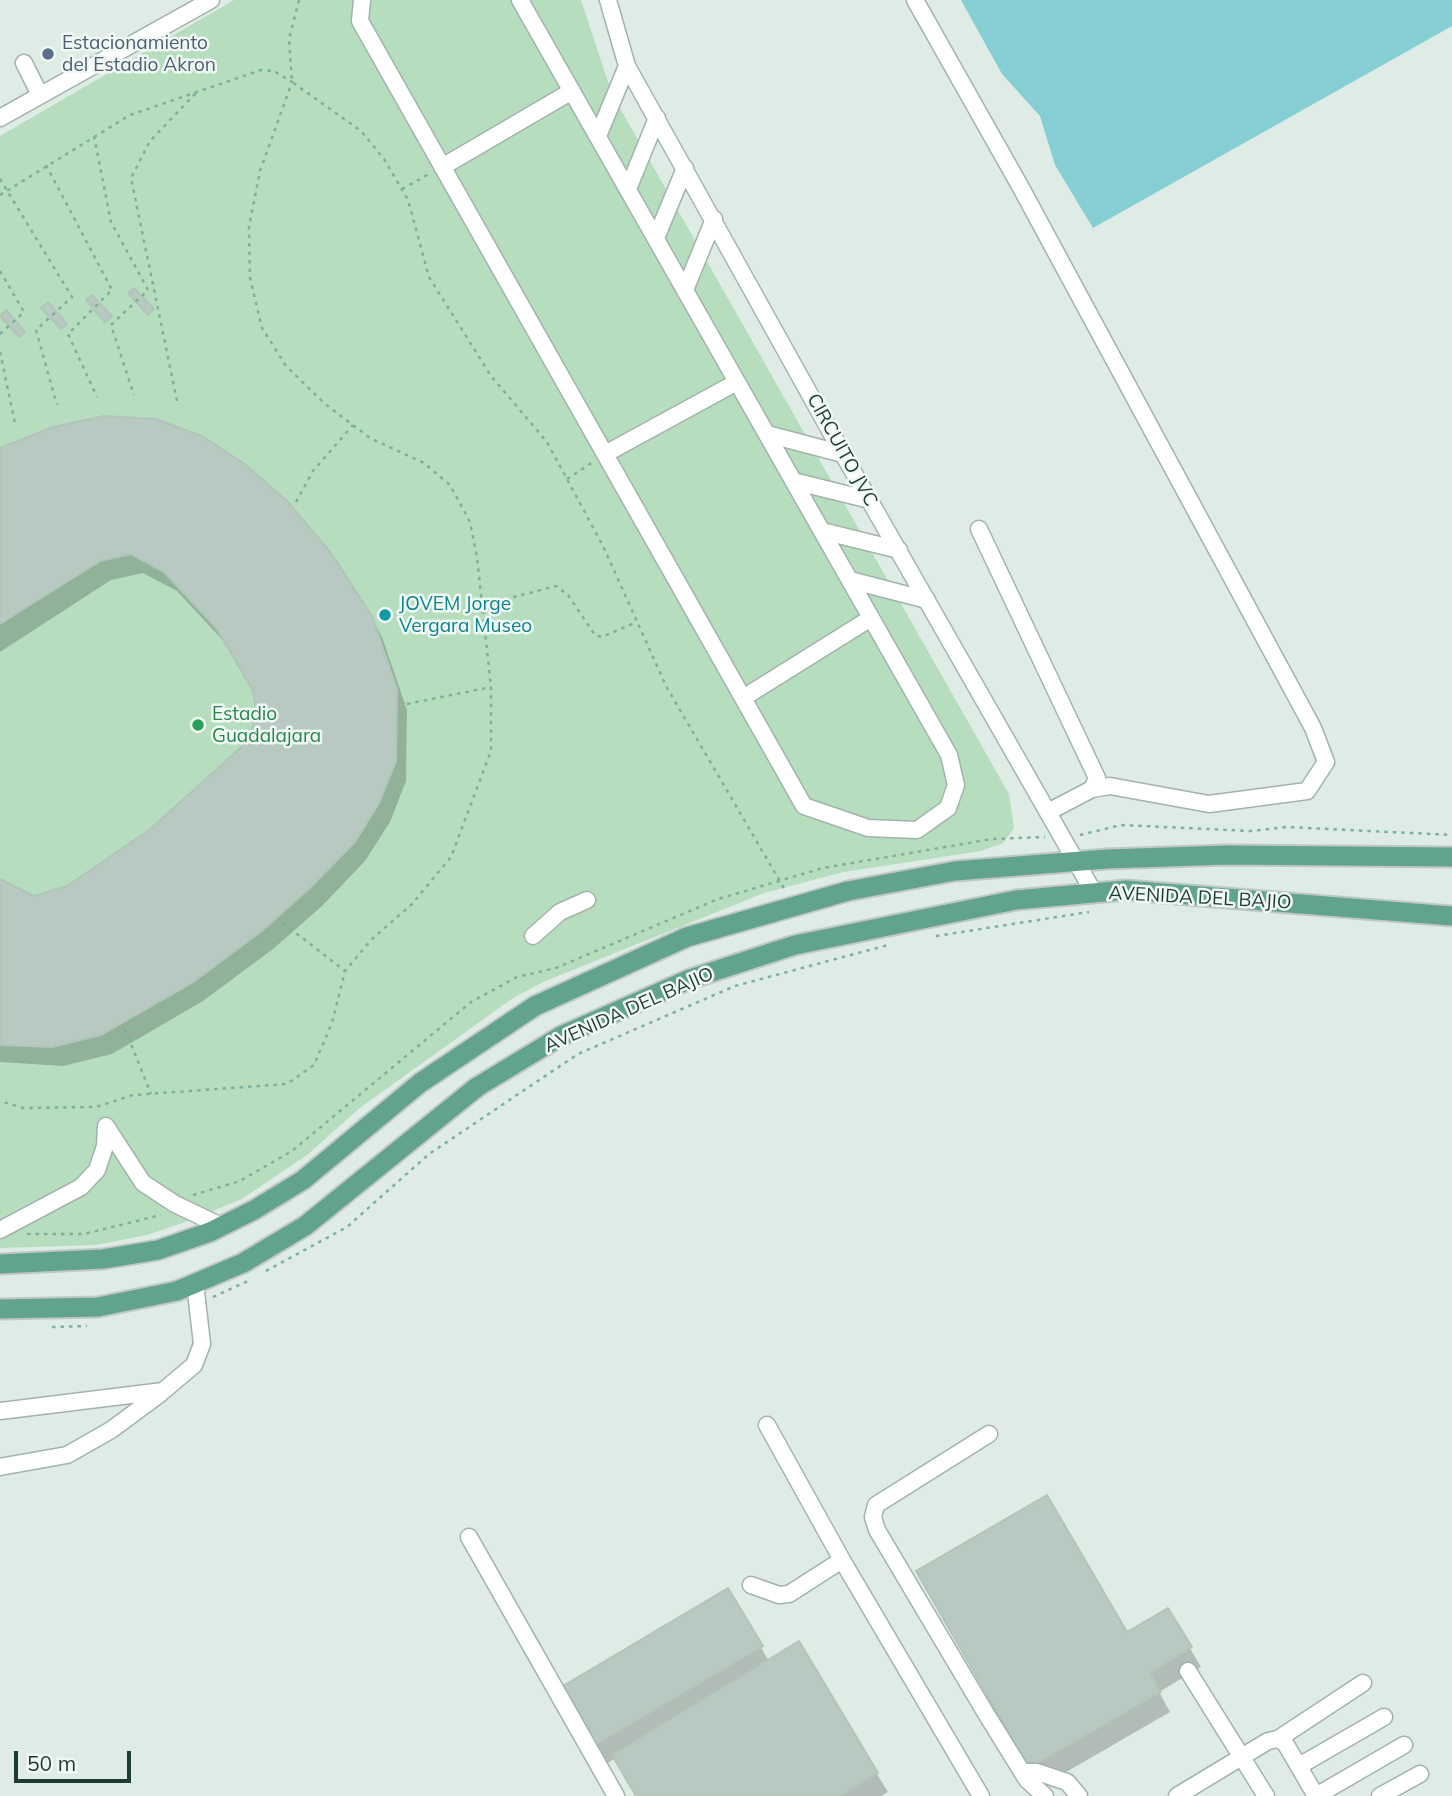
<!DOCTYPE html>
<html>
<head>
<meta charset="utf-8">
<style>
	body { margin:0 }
	#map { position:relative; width:1452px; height:1796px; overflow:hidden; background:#dfebe5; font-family:Mulish,sans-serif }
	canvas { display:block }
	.scale { position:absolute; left:14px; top:1751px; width:117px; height:32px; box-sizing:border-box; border:4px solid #1f3c32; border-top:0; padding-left:9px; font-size:21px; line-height:24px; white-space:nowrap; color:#1f3c32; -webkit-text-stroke:5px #f0f8f3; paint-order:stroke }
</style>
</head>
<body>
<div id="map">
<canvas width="1452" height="1796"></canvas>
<div class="scale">50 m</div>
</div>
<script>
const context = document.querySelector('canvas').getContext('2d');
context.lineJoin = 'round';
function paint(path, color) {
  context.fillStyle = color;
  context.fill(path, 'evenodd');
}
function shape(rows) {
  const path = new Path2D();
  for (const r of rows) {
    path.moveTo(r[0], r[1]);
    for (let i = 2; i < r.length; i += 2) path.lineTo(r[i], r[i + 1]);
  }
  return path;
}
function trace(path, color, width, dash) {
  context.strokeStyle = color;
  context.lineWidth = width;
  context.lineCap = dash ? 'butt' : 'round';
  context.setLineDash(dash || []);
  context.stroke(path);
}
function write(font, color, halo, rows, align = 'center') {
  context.font = font + ' Mulish,sans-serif';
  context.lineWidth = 5;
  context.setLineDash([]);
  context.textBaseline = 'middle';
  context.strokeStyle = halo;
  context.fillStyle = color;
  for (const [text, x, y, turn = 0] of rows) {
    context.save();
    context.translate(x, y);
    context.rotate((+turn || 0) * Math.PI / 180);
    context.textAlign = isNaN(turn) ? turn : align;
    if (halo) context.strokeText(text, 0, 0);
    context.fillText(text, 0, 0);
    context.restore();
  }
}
const green = shape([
	[234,0,581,0,612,94,1009,794,1014,828,1003,843,981,851,844,872,764,893,543,982,513,998,361,1107,307,1155,242,1199,191,1220,147,1235,96,1245,0,1248,0,136]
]);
const water = shape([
	[961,0,1452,0,1452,26,1093,228,1055,165,1040,116,1002,74]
]);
const shadow = shape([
	[0,451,371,617,382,637,407,710,406,781,390,822,365,861,322,906,273,949,203,1001,112,1054,63,1066,0,1062,0,881,34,898,68,888,150,831,248,743,259,716,255,690,230,648,177,591,143,573,111,580,0,652],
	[918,1572,1126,1635,1167,1610,1201,1667,1159,1692,1170,1712,1042,1786],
	[728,1591,769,1661,877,1774,888,1792,881,1796,638,1796,616,1758,604,1765,560,1690]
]);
const building = shape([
	[134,288,154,309,148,315,128,293,134,288],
	[92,295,112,316,105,322,86,300,92,295],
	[48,302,67,324,61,329,41,308,48,302],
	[6,310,25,332,19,337,0,316,6,310],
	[104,416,156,419,202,436,245,464,288,502,331,553,372,616,397,689,396,761,379,803,355,842,311,887,262,931,192,983,101,1035,52,1047,0,1045,0,879,34,896,67,886,149,830,247,742,257,716,253,691,217,629,164,572,131,554,100,561,0,624,0,448,53,427,104,416],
	[1047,1495,1127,1632,1168,1608,1192,1647,1150,1673,1161,1692,1029,1768,916,1571,1047,1495],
	[728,1588,763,1646,592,1747,558,1689,728,1588],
	[799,1641,878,1773,840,1796,636,1796,612,1755,799,1641]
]);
const path = shape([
	[299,0,289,39,292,82,361,131,384,159,408,200,429,277,491,376,547,442,603,546,666,686,785,890],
	[94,136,111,222,148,290,111,325,134,395],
	[46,165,112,290,68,334,97,397],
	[0,179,72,297,36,330,57,405],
	[402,189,429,174],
	[0,195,130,115,261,70,274,71,292,82,260,171,249,227,250,278,262,328,286,366,325,404,370,438,424,463,450,485,470,522,477,557,491,687,491,751,451,857,412,904,372,939,345,971,332,1023,314,1065,287,1084,133,1095,96,1107,23,1108,0,1101],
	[0,271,24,312,0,334],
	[0,352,15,423],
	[177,401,131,178,150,141,197,92],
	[567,479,593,462],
	[296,502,313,471,353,425],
	[483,613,510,598,556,586,568,595,595,635,602,637,637,622],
	[407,704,491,687],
	[1080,835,1121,825,1251,831,1287,827,1452,835],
	[283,923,345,971],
	[936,936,1089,912],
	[125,1029,151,1094],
	[193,1195,240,1181,292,1151,471,1002,517,977,556,968,718,899,823,868,992,839,1045,837],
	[27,1234,84,1234,161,1215],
	[266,1271,347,1227,429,1154,578,1054,735,986,888,945],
	[213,1297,248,1281],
	[52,1327,87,1326]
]);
const minor = shape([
	[362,0,360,21,804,806,868,828,917,830,948,808,956,785,949,755,520,0],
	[608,0,627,66,843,454,1094,893],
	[915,0,1020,186,1313,728,1326,762,1307,791,1209,804,1110,786,1092,789],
	[24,63,40,95],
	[0,118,211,0],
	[598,136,627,66],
	[442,167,572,91],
	[628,189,657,118],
	[656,238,685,168],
	[685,290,714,219],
	[767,434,843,454],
	[605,454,737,382],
	[793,481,870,500],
	[979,529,1097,778,1092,789,1050,811],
	[822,531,899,550],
	[850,580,927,600],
	[743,698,871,618],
	[533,936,560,912,587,900],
	[106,1126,143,1183,175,1204,221,1226],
	[0,1230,81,1187,97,1170,105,1146,106,1126],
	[0,1411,163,1391,194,1365,202,1344,195,1283],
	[767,1425,842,1560,981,1796],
	[989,1434,876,1505,873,1517,877,1530,985,1712,1027,1780,1045,1796],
	[0,1467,67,1455,111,1430,161,1393],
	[469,1537,616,1796],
	[751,1585,779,1595,789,1594,842,1560],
	[1188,1671,1266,1796],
	[1278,1739,1363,1683],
	[1299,1766,1384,1717],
	[1022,1772,1037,1772,1067,1782,1079,1796],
	[1177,1796,1268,1741,1278,1739,1285,1743,1316,1796,1404,1745],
	[1380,1796,1420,1774]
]);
const major = shape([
	[0,1264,103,1259,158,1250,210,1232,254,1210,303,1180,420,1083,535,1006,687,937,848,891,955,871,1107,859,1227,855,1452,857],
	[0,1309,98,1307,177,1291,243,1263,305,1226,477,1087,561,1036,690,979,795,945,1016,900,1126,890,1452,916]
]);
const markers = [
	[48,54,7,"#5c6f8a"],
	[385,615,7,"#0f9aa8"],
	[198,725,7,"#2e9e5b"]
];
const serviceNames = [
	["Estacionamiento",62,43],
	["del Estadio Akron",62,65]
];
const streetNames = [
	["CIRCUITO JVC",842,450,61],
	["AVENIDA DEL BAJIO",1200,898,3],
	["AVENIDA DEL BAJIO",629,1010,-24]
];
const cultureNames = [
	["JOVEM Jorge",399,604],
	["Vergara Museo",399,626]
];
const leisureNames = [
	["Estadio",212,714],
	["Guadalajara",212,736]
];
paint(green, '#b6debe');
paint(water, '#84ced4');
paint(shadow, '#0003');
paint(building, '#b7c9c0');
trace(building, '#b1c5bb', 2);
trace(minor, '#a2b3ac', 19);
trace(major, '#c0c8c6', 23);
trace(path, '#7eb19d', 2.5, [3.5, 5]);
trace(minor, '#fff', 16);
trace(major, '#61a38d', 19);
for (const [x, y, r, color] of markers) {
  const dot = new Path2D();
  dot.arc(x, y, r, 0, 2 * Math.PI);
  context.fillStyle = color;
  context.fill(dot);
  trace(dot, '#f0f8f3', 2.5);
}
write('19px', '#4e5e75', '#f0f8f3', serviceNames, 'left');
write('19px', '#1f3c32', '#f0f8f3', streetNames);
write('19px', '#0d838f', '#f0f8f3', cultureNames, 'left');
write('19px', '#27864d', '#f0f8f3', leisureNames, 'left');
</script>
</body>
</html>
